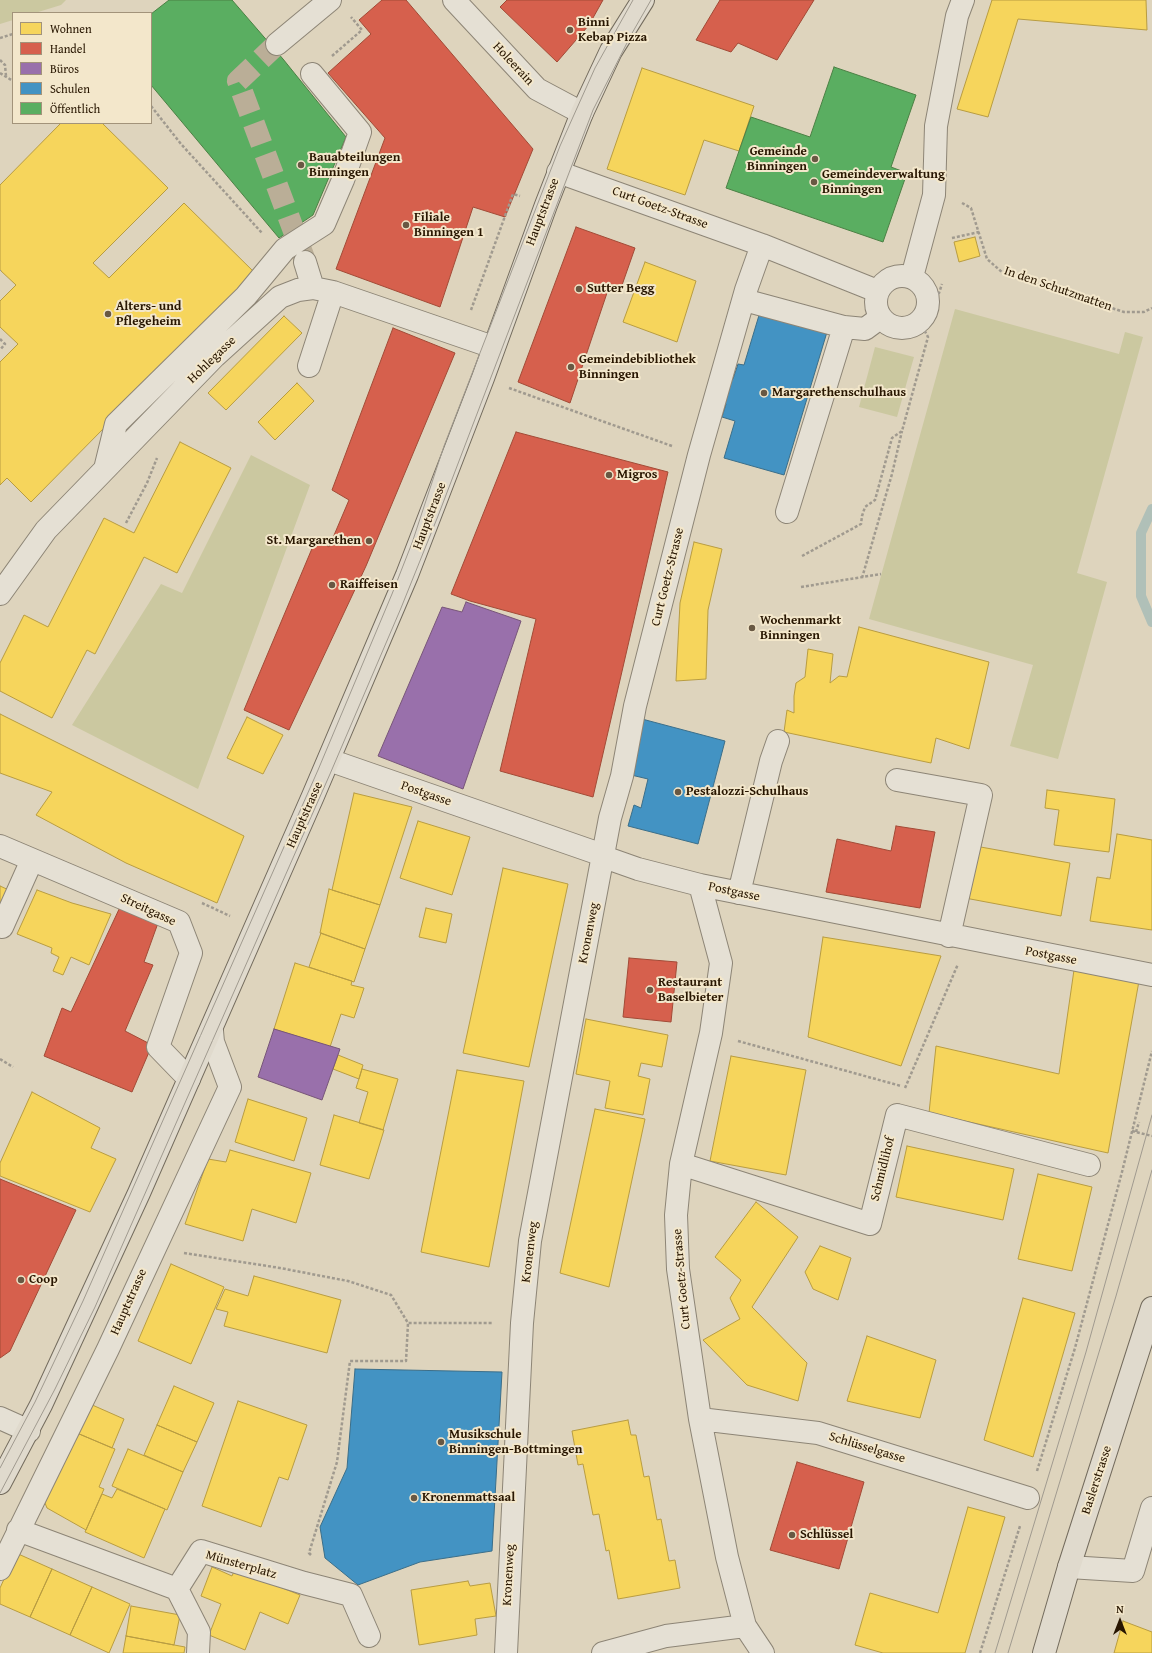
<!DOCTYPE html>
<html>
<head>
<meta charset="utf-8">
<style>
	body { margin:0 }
	#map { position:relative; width:1152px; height:1653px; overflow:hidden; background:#ded4bd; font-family:"Gentium Book Plus",serif }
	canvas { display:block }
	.legend { position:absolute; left:12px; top:12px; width:140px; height:112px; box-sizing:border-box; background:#f3e7cb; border:1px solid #a2937a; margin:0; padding:5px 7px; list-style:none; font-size:12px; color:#281601 }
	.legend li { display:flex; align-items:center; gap:8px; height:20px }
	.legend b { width:20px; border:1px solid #a2937a }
	.north { position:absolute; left:1100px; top:1601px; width:40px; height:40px; -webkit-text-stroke:3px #f3e7cb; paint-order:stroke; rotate:0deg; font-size:11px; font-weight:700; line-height:16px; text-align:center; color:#281601 }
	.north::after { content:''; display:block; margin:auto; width:14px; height:18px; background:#281601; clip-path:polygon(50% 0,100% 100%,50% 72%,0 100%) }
</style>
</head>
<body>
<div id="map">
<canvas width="1152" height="1653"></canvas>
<ul class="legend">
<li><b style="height:11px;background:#f6d55c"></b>Wohnen</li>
<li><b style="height:11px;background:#d6604d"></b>Handel</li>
<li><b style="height:11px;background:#9970ab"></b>Büros</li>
<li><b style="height:11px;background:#4393c3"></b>Schulen</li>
<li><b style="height:11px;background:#5aae61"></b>Öffentlich</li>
</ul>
<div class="north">N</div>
</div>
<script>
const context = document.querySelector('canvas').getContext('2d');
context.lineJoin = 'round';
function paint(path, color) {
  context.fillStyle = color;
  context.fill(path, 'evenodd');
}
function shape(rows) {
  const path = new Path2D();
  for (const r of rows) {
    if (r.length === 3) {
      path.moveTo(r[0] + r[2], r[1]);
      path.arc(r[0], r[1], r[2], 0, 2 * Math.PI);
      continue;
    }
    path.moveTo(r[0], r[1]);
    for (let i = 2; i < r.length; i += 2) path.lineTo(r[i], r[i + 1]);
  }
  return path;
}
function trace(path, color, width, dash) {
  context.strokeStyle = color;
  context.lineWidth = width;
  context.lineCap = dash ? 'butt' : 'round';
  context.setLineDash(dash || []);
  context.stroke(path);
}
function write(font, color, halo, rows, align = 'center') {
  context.font = font + ' "Gentium Book Plus",serif';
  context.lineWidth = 4;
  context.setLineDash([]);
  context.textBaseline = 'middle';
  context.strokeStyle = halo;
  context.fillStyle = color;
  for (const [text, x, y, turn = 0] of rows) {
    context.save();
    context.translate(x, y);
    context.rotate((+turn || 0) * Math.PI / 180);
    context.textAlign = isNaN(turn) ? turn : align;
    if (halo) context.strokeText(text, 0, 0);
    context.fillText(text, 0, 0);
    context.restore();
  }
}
const green = shape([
	[0,0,66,0,61,5,35,13,13,13,13,20,0,24],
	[955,309,1119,354,1125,332,1143,337,1077,573,1107,582,1058,759,1010,746,1033,665,869,619],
	[875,347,914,357,897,417,859,407],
	[251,455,310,485,198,789,72,725,161,584,182,593]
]);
const homes = shape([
	[992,0,1146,0,1147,30,1018,19,988,117,957,109,992,0],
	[642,68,754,106,739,151,704,140,685,195,607,169,642,68],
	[61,123,102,123,168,188,93,263,109,278,184,203,256,274,31,502,7,478,0,485,0,362,18,344,0,327,0,301,16,285,0,270,0,185,61,123],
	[975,237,980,256,959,262,954,242,975,237],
	[645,262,696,281,677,342,623,322,645,262],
	[284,316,302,333,226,410,208,393,284,316],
	[297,383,314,401,275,440,258,422,297,383],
	[180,442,231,468,177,573,144,557,95,654,87,650,52,718,0,691,0,663,24,615,48,627,104,518,134,533,180,442],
	[694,542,722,549,708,610,706,679,676,681,680,603,694,542],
	[859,627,989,662,969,749,936,738,931,763,784,732,787,710,794,713,794,696,796,683,805,677,808,649,833,654,830,683,839,676,847,677,859,627],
	[0,714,244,836,217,903,126,863,36,815,52,792,0,773,0,714],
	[247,717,283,735,263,774,227,758,247,717],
	[1047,790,1115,799,1109,852,1054,845,1059,810,1045,808,1047,790],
	[354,793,412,807,380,905,332,890,354,793],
	[418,821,470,837,452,895,400,878,418,821],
	[1117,834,1152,840,1152,930,1090,921,1097,877,1110,879,1117,834],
	[975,846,1070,863,1061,916,965,898,975,846],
	[503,868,568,884,529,1067,463,1053,503,868],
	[0,886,11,891,0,914,0,886],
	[329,889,380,905,365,949,320,933,329,889],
	[37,890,72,903,111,914,89,965,71,957,63,975,53,971,59,957,51,953,52,948,17,934,37,890],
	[426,908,452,914,446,943,419,937,426,908],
	[321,933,365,949,354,982,309,967,321,933],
	[823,937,941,956,901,1066,808,1037,823,937],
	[295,963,352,981,351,985,364,988,354,1018,341,1014,330,1047,274,1029,295,963],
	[1074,970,1139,981,1108,1153,929,1113,936,1046,1059,1074,1074,970],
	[586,1019,668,1035,662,1067,641,1063,638,1076,650,1079,643,1115,605,1108,610,1081,576,1074,586,1019],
	[338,1055,363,1065,359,1079,333,1069,338,1055],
	[731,1056,806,1070,786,1175,710,1161,731,1056],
	[362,1069,398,1079,383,1130,359,1123,368,1092,356,1088,362,1069],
	[457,1070,524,1081,489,1267,421,1252,457,1070],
	[32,1092,100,1128,91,1148,116,1159,90,1212,0,1176,0,1163,32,1092],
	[248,1099,307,1118,294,1161,235,1142,248,1099],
	[595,1109,645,1119,609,1287,560,1273,595,1109],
	[334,1115,384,1130,369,1179,320,1165,334,1115],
	[907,1146,1014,1169,1003,1220,896,1197,907,1146],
	[230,1150,311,1173,296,1223,252,1209,243,1241,185,1224,208,1159,226,1162,230,1150],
	[1038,1174,1092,1187,1072,1271,1018,1259,1038,1174],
	[756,1202,798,1237,752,1307,807,1363,798,1401,747,1385,703,1340,740,1319,730,1298,741,1280,715,1257,756,1202],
	[820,1246,851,1258,838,1300,813,1289,805,1272,820,1246],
	[171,1264,224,1287,191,1364,138,1341,171,1264],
	[254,1276,341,1300,327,1353,224,1326,228,1312,216,1309,225,1289,248,1296,254,1276],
	[1023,1298,1075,1313,1033,1457,984,1440,1023,1298],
	[867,1336,936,1360,920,1418,847,1401,867,1336],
	[174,1386,214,1403,197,1442,157,1425,174,1386],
	[238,1401,307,1425,288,1480,279,1477,261,1527,202,1506,238,1401],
	[90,1404,124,1419,112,1448,77,1433,90,1404],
	[628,1420,631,1435,636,1435,644,1477,649,1476,657,1520,661,1519,669,1561,675,1560,680,1588,618,1599,609,1550,606,1551,599,1514,593,1515,583,1464,578,1465,572,1431,628,1420],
	[157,1425,197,1442,183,1472,144,1455,157,1425],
	[72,1431,115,1449,99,1487,104,1489,86,1530,47,1508,43,1498,72,1431],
	[128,1449,183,1472,167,1510,112,1486,128,1449],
	[117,1489,165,1509,144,1558,85,1532,102,1494,112,1498,117,1489],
	[968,1507,1005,1517,965,1653,883,1653,855,1645,870,1593,938,1613,968,1507],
	[16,1553,52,1569,30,1617,0,1604,0,1588,16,1553],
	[212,1567,232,1576,235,1569,300,1595,288,1624,260,1612,245,1650,209,1635,221,1604,201,1596,212,1567],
	[52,1569,92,1587,70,1635,30,1617,52,1569],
	[468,1581,470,1586,490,1583,496,1616,475,1619,477,1635,419,1645,411,1590,468,1581],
	[92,1587,130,1604,109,1653,70,1635,92,1587],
	[131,1606,180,1615,174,1645,126,1636,131,1606],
	[1123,1621,1152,1632,1152,1653,1114,1653,1123,1621],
	[126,1636,185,1647,184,1653,123,1653,126,1636]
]);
const shops = shape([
	[382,0,406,0,533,149,505,217,473,207,440,307,336,269,385,138,328,73,371,34,359,20,382,0],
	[507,0,603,0,589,25,557,62,500,7,507,0],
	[720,0,814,0,777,60,738,43,731,52,696,40,720,0],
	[576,227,635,248,621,288,610,284,570,403,518,382,576,227],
	[393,328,455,353,366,566,289,730,244,710,316,539,329,547,349,500,332,490,393,328],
	[516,432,668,472,593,797,500,771,536,619,470,601,451,594,516,432],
	[896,826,935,832,920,908,826,892,837,839,891,851,896,826],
	[121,905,158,923,144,962,153,965,125,1031,152,1045,132,1092,44,1056,62,1008,71,1012,121,905],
	[629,958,677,962,671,1022,623,1017,629,958],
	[0,1179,76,1210,10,1351,0,1358,0,1179],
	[797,1462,864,1482,839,1569,770,1550,797,1462]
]);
const offices = shape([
	[466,602,521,621,463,789,378,756,442,607,462,612,466,602],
	[274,1029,340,1049,322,1100,258,1077,274,1029]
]);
const schools = shape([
	[760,312,827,332,784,475,724,458,735,421,722,417,726,404,720,398,725,380,733,379,738,364,744,365,760,312],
	[642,719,725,741,698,844,628,826,634,805,641,808,648,779,627,774,642,719],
	[355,1369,502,1372,492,1551,420,1562,358,1585,325,1558,320,1527,347,1468,355,1369]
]);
const public = shape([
	[169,0,232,0,283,59,346,137,313,215,279,238,151,85,151,14,169,0],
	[834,67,916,95,891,167,907,173,883,242,726,188,751,117,810,137,834,67]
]);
const stream = shape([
	[1152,509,1141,533,1141,596,1152,622]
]);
const minorTunnel = shape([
	[277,44,238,81,304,258]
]);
const path = shape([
	[0,38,13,34],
	[332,56,362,30,351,17],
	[0,60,5,65,6,76],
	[0,73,13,81],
	[151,106,181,144,262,233],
	[962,203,971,208,987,259,1003,273,1124,312,1144,312,1152,308],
	[952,238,979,232],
	[0,271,0,270],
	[930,300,939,293,942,284],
	[471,310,513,194,520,196],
	[0,339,5,344,0,350],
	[509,388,672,446],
	[126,523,147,483,157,458],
	[802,556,861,524,862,516,865,507,875,500,892,438,902,431,928,337,920,322],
	[862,578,892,474,902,431],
	[801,587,881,574],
	[202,903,230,916],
	[738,1041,901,1086],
	[0,1059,13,1067],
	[905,1088,958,964],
	[1132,1131,1152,1136],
	[1136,1132,1139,1122],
	[184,1253,280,1268,348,1281,391,1295,408,1323,493,1323],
	[1037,1471,1075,1348,1122,1172,1152,1051],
	[311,1555,309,1553,337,1462,350,1361,406,1361,408,1323],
	[980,1653,1020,1526]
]);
const minor = shape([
	[454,0,537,89,582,113],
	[277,44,330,0],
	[558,172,762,245,877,291],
	[305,262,313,288],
	[902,302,26],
	[912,277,934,195,936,126,957,16,963,0],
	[744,300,844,327],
	[309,366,333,292],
	[105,469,116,424,246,296,285,249,324,224,343,180,360,132,312,74],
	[787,512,844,327,865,329,880,318],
	[0,594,46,530,215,356,280,297,298,290,313,288,333,292,493,347],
	[329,760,594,852,604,857,638,869,700,885,1152,975],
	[897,780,981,795,949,936],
	[0,846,179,922,191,953,158,1047,189,1079],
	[700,885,721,963,711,1033,681,1164,676,1215,678,1269,700,1419,727,1557,745,1626,763,1653],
	[739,893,771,761,778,741],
	[2,927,32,860],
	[681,1164,870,1224,897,1115,1089,1165],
	[0,1418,29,1431],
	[700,1419,818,1433,1028,1498],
	[18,1530,177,1589,201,1551,304,1583,351,1595,369,1636],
	[1069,1567,1133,1571,1152,1508],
	[0,1569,108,1349,230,1087,213,1042,212,1031],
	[177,1589,199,1632,198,1653],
	[506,1653,522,1323,530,1241,610,818,622,776,635,706,699,455,746,290,762,245],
	[603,1653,666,1636,745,1626]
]);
const major = shape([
	[0,1483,41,1405,139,1193,313,796,407,575,483,378,546,205,582,113,611,51,643,0],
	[1044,1653,1069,1567,1152,1308]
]);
const tram = shape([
	[0,1468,35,1402,83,1301,318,770,392,594,412,543,444,446,560,146,595,68,633,0],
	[0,1493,55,1389,95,1307,330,774,401,608,438,516,593,110,631,35,651,0],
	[995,1653,1086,1352,1152,1115],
	[1008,1653,1116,1296,1152,1170]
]);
const markers = [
	[570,30,4,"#685843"],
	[815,159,4,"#685843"],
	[301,165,4,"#685843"],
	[814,182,4,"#685843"],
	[406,225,4,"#685843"],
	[579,289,4,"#685843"],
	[108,314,4,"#685843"],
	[571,367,4,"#685843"],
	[764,393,4,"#685843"],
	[609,475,4,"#685843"],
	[369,541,4,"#685843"],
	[332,585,4,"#685843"],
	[752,628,4,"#685843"],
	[678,792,4,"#685843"],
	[650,990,4,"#685843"],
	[21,1280,4,"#685843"],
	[441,1442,4,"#685843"],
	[414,1498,4,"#685843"],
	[792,1535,4,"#685843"]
];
const poiNames = [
	["Binni",578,23],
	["Kebap Pizza",578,38],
	["Gemeinde",807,152,"right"],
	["Binningen",807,167,"right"],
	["Bauabteilungen",309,158],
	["Binningen",309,173],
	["Gemeindeverwaltung",822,175],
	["Binningen",822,190],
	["Filiale",414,218],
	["Binningen 1",414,233],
	["Sutter Begg",587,289],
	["Alters- und",116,307],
	["Pflegeheim",116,322],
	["Gemeindebibliothek",579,360],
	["Binningen",579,375],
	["Margarethenschulhaus",772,393],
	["Migros",617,475],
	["St. Margarethen",361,541,"right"],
	["Raiffeisen",340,585],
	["Wochenmarkt",760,621],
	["Binningen",760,636],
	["Pestalozzi-Schulhaus",686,792],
	["Restaurant",658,983],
	["Baselbieter",658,998],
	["Coop",29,1280],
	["Musikschule",449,1435],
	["Binningen-Bottmingen",449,1450],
	["Kronenmattsaal",422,1498],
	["Schlüssel",800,1535]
];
const streetNames = [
	["Holeerain",513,64,47],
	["Curt Goetz-Strasse",660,208,20],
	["Hauptstrasse",543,212,-69],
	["In den Schutzmatten",1058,289,19],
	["Hohlegasse",212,360,-44],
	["Hauptstrasse",430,516,-69],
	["Curt Goetz-Strasse",668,577,-76],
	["Postgasse",426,794,19],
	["Hauptstrasse",305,815,-66],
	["Postgasse",734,892,12],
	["Streitgasse",148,910,25],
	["Kronenweg",589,933,-79],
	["Postgasse",1051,956,11],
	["Schmidlihof",883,1169,-76],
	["Kronenweg",530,1252,-83],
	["Curt Goetz-Strasse",682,1279,-95],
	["Hauptstrasse",129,1302,-66],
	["Schlüsselgasse",867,1448,17],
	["Baslerstrasse",1097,1480,-72],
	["Münsterplatz",241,1565,16],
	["Kronenweg",509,1575,-87]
];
paint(green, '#cbc8a0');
paint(homes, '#f6d55c');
trace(homes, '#b89c41', 1);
paint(shops, '#d6604d');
trace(shops, '#a24a36', 1);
paint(offices, '#9970ab');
trace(offices, '#775578', 1);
paint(schools, '#4393c3');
trace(schools, '#3b6e89', 1);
paint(public, '#5aae61');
trace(public, '#4b8044', 1);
trace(stream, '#b0c0b8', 10);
trace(minorTunnel, '#baae97', 22, [22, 11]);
trace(minor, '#8d8576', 24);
trace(major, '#736b5d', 24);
trace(path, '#a09a8f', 2.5, [3, 2]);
trace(minor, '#e5e0d4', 22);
trace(major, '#e0dacd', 22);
trace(tram, '#a09a8f', 1);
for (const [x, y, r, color] of markers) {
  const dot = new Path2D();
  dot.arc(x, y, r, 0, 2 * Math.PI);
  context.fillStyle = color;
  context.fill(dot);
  trace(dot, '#f3e7cb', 1.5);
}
write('bold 13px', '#281601', '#f3e7cb', poiNames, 'left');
write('13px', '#281601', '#f3e7cb', streetNames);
</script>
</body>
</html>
